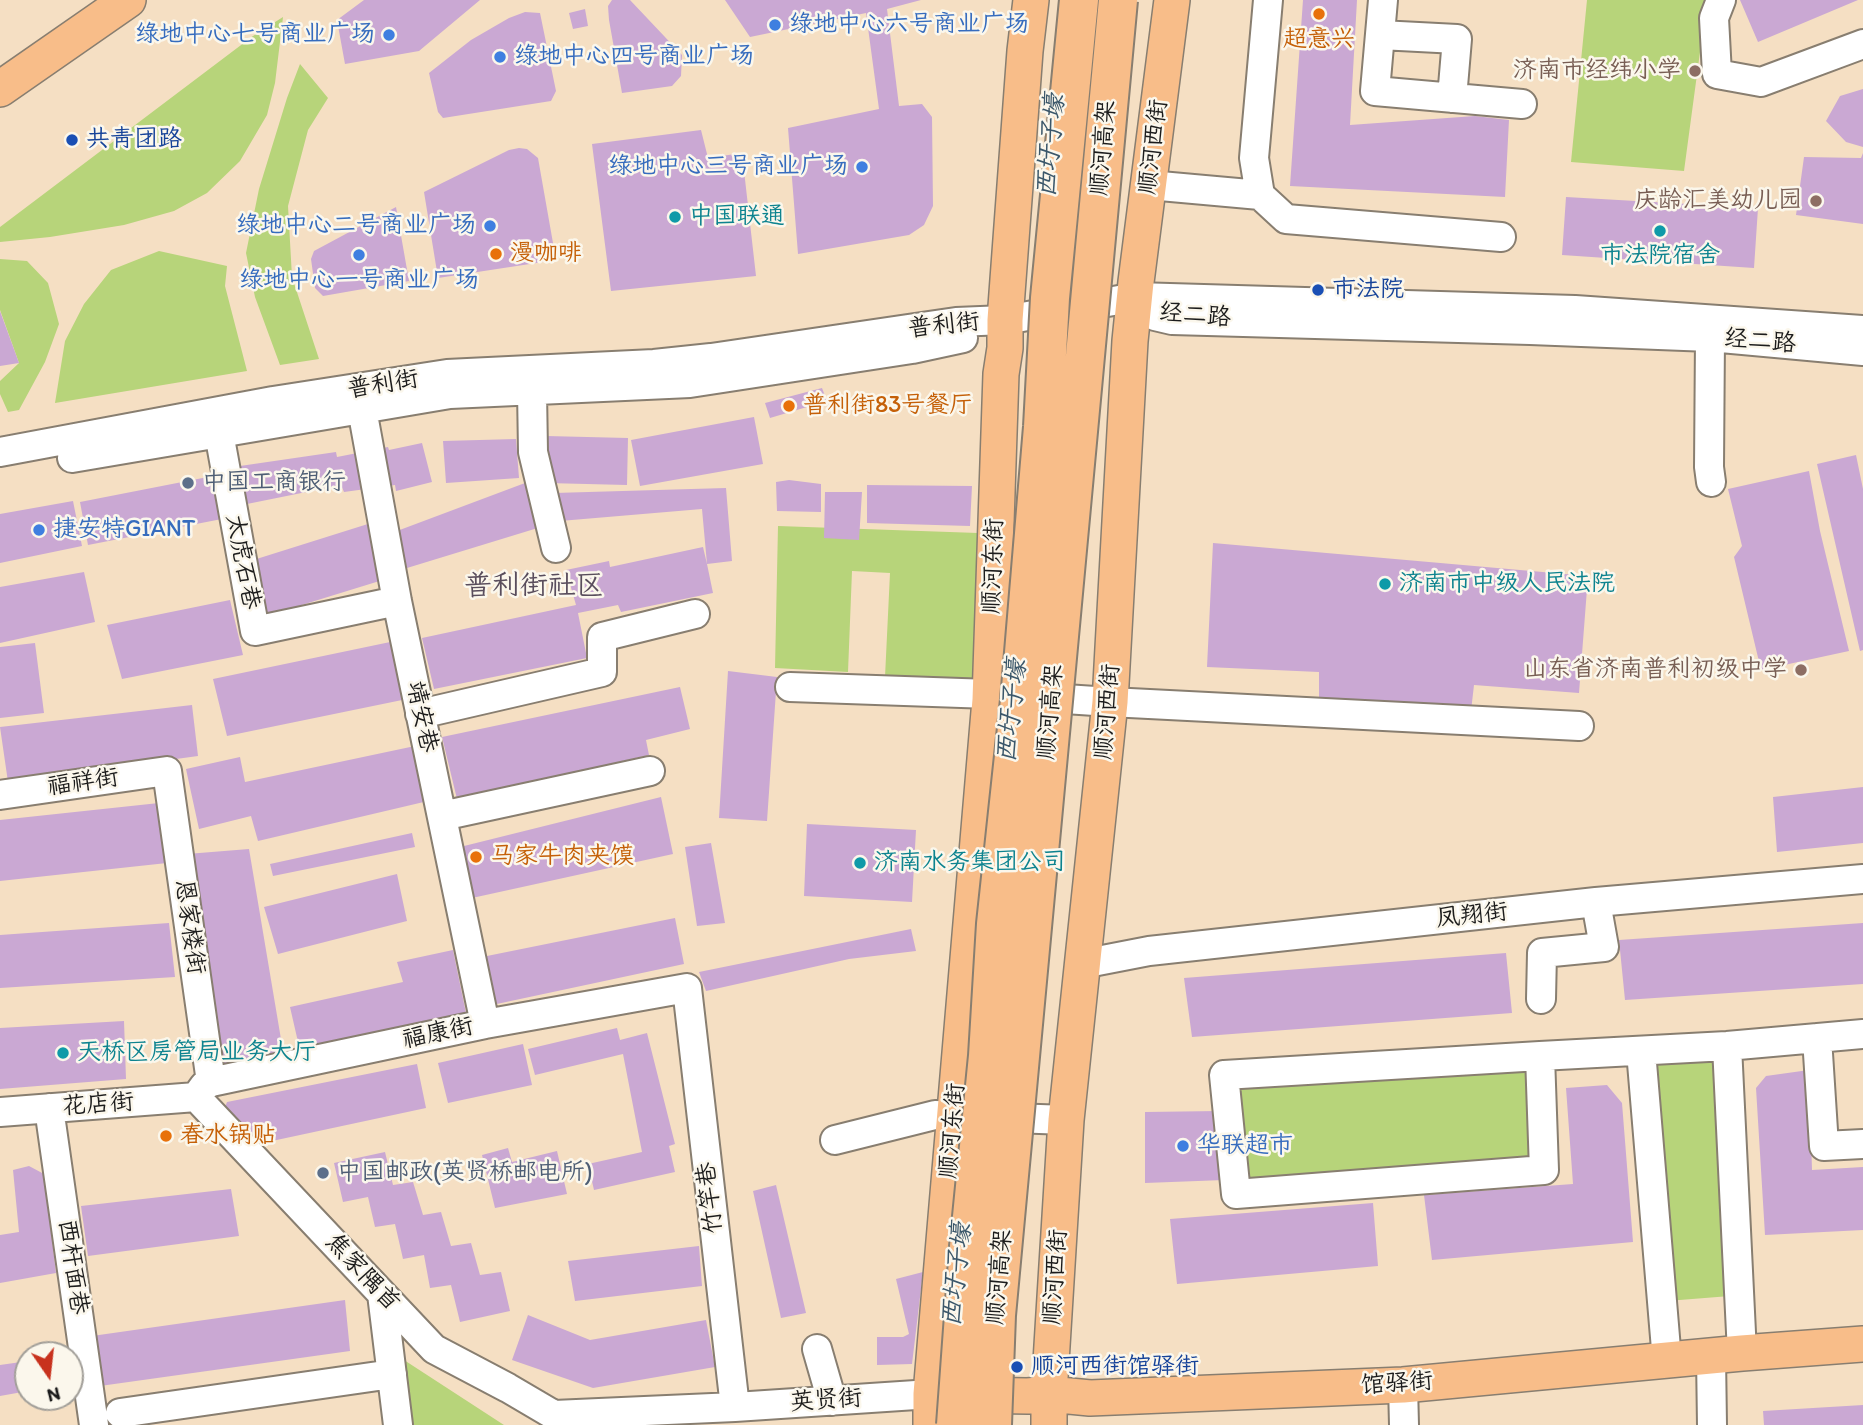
<!DOCTYPE html>
<html>
<head>
<meta charset="utf-8">
<style>
	body { margin:0 }
	#map { position:relative; width:1863px; height:1425px; overflow:hidden; background:#f5dfc3; font-family:Itim,sans-serif }
	canvas { display:block }
	.north { position:absolute; left:14px; top:1341px; width:70px; height:70px; box-sizing:border-box; background:#fbf7ec; border:2px solid #a29f99; border-radius:50%; rotate:166deg; font-size:19px; font-weight:700; line-height:28px; text-align:center; color:#1c1c1c }
	.north::after { content:''; display:block; margin:auto; width:24px; height:32px; background:#c8321e; clip-path:polygon(50% 0,100% 100%,50% 72%,0 100%) }
</style>
</head>
<body>
<div id="map">
<canvas width="1863" height="1425"></canvas>
<div class="north">N</div>
</div>
<script>
const context = document.querySelector('canvas').getContext('2d');
context.lineJoin = 'round';
function paint(path, color) {
  context.fillStyle = color;
  context.fill(path, 'evenodd');
}
function shape(rows) {
  const path = new Path2D();
  for (const r of rows) {
    path.moveTo(r[0], r[1]);
    for (let i = 2; i < r.length; i += 2) path.lineTo(r[i], r[i + 1]);
  }
  return path;
}
function trace(path, color, width, dash) {
  context.strokeStyle = color;
  context.lineWidth = width;
  context.lineCap = dash ? 'butt' : 'round';
  context.setLineDash(dash || []);
  context.stroke(path);
}
function write(font, color, halo, rows, align = 'center') {
  context.font = font + ' Itim,"LXGW WenKai TC",sans-serif';
  context.lineWidth = 5;
  context.setLineDash([]);
  context.textBaseline = 'middle';
  context.strokeStyle = halo;
  context.fillStyle = color;
  for (const [text, x, y, turn = 0] of rows) {
    context.save();
    context.translate(x, y);
    context.rotate((+turn || 0) * Math.PI / 180);
    context.textAlign = isNaN(turn) ? turn : align;
    if (halo) context.strokeText(text, 0, 0);
    context.fillText(text, 0, 0);
    context.restore();
  }
}
const green = shape([
	[1587,0,1707,0,1684,171,1571,162],
	[283,17,275,83,267,115,240,161,207,193,174,211,124,225,50,237,0,242,0,227,253,36],
	[300,64,328,98,308,130,288,206,292,277,319,359,280,365,255,297,246,253,259,189,287,98],
	[159,251,227,266,225,286,247,371,55,403,65,341,84,304,111,270],
	[0,259,27,261,48,283,59,324,45,362,19,410,8,412,0,394,0,381,19,363,0,310],
	[778,526,978,533,973,682,885,677,890,573,852,571,848,672,775,668],
	[1715,1060,1730,1296,1667,1301,1654,1062],
	[1532,1067,1530,1158,1249,1181,1239,1083],
	[404,1360,504,1425,410,1425]
]);
const building = shape([
	[364,0,480,0,419,51,345,64,337,20],
	[612,0,630,0,682,55,681,76,672,86,622,93,609,20,608,6],
	[725,0,921,0,887,9,899,106,922,104,932,117,933,206,924,225,909,235,798,254,788,128,879,109,866,13,750,37],
	[1303,0,1357,0,1350,125,1475,116,1509,120,1505,197,1290,186],
	[1740,0,1858,0,1758,42],
	[585,9,588,26,573,29,569,13],
	[525,12,540,13,556,91,551,101,443,118,438,112,429,73,471,40,509,18],
	[1863,89,1863,147,1846,142,1826,121,1840,96],
	[701,130,708,158,742,153,756,276,611,291,592,144],
	[519,148,527,149,538,158,556,260,438,278,424,192,509,150],
	[1863,153,1863,224,1796,215,1804,157,1861,158],
	[1566,197,1758,208,1754,268,1562,255],
	[396,207,409,281,323,296,315,288,311,259,314,251],
	[0,311,19,363,0,366],
	[822,388,827,401,770,418,765,403],
	[754,417,763,464,640,486,631,440],
	[546,436,628,438,627,485,546,483],
	[516,439,519,478,446,483,443,441],
	[422,443,432,482,396,491,395,485,344,492,341,485,247,504,240,466,336,452,337,457,388,447,389,450],
	[1856,455,1863,489,1863,650,1860,651,1817,464],
	[1809,471,1820,531,1849,651,1761,670,1734,557,1742,546,1728,489],
	[218,475,227,518,88,545,80,502],
	[789,480,821,484,821,512,777,511,776,482],
	[525,483,541,527,407,568,397,531],
	[867,485,972,486,970,526,867,523],
	[726,488,732,561,707,564,713,593,621,612,618,605,578,613,587,658,434,689,422,638,576,605,566,570,609,561,610,567,703,547,707,564,702,509,560,521,554,493],
	[825,492,862,492,859,540,824,538],
	[73,501,82,546,0,563,0,514],
	[371,523,386,579,266,616,247,562],
	[1213,543,1588,576,1579,693,1474,685,1471,711,1319,698,1319,672,1207,667],
	[84,572,95,622,0,643,0,587],
	[230,600,243,655,122,679,107,625],
	[395,641,407,699,227,736,213,679],
	[35,643,44,713,0,718,0,647],
	[728,671,777,677,767,821,719,818],
	[680,687,690,729,646,740,649,755,457,799,442,737],
	[192,705,198,756,8,782,0,727],
	[415,746,428,801,258,841,251,816,199,829,186,769,240,757,245,782],
	[1863,787,1863,843,1777,852,1773,797],
	[661,797,673,854,472,898,460,847],
	[159,803,167,863,0,881,0,820],
	[807,824,916,830,912,902,804,896],
	[412,833,415,847,273,876,270,864],
	[711,843,725,923,697,926,685,847],
	[249,849,284,1057,219,1070,187,854],
	[397,874,407,921,278,954,264,907],
	[675,918,684,964,492,1005,482,957],
	[169,923,175,977,0,988,0,935],
	[1863,923,1863,984,1625,1000,1619,940],
	[911,929,916,951,849,959,706,991,699,972],
	[453,950,467,1018,301,1055,290,1007,403,982,397,962],
	[1506,953,1512,1013,1192,1037,1184,978],
	[124,1021,126,1079,0,1089,0,1028],
	[617,1028,620,1040,647,1033,675,1144,669,1146,675,1172,594,1190,588,1164,642,1152,623,1054,535,1075,528,1049],
	[523,1044,532,1085,448,1103,438,1063],
	[417,1064,426,1108,258,1144,224,1110,227,1102],
	[1809,1070,1812,1170,1863,1167,1863,1230,1765,1235,1756,1088,1766,1076],
	[1607,1085,1622,1103,1633,1242,1432,1260,1424,1195,1573,1184,1566,1088],
	[1219,1111,1224,1180,1145,1183,1145,1112],
	[508,1148,512,1162,557,1151,567,1194,495,1208,482,1155],
	[385,1152,393,1185,413,1182,423,1215,441,1212,451,1246,471,1243,480,1275,501,1272,510,1311,460,1322,451,1285,430,1288,424,1255,403,1259,395,1224,375,1227,368,1197,343,1202,334,1163],
	[29,1166,44,1174,56,1273,0,1283,0,1235,19,1232,13,1170],
	[776,1185,806,1313,781,1318,753,1191],
	[231,1189,239,1236,88,1256,81,1206],
	[1373,1203,1378,1266,1177,1284,1170,1219],
	[699,1246,702,1286,575,1301,568,1261],
	[923,1272,912,1364,877,1365,877,1337,903,1337,909,1334,896,1279],
	[345,1300,350,1351,100,1386,92,1336],
	[528,1315,590,1340,706,1320,715,1367,593,1388,512,1360],
	[28,1361,28,1391,0,1396,0,1365],
	[1863,1405,1863,1425,1764,1425,1763,1411]
]);
const minor = shape([
	[1268,0,1254,158,1260,195,1286,219,1501,237],
	[1383,0,1375,91,1522,104],
	[1721,0,1714,18,1717,74,1761,82,1863,44],
	[1380,35,1457,39,1452,98],
	[1149,185,1260,195],
	[1136,297,1145,311,1155,316,1172,320,1530,330,1710,337,1863,351],
	[1710,337,1709,467,1711,482],
	[532,391,533,452,556,548],
	[362,409,397,601,485,1024],
	[219,433,255,631,397,601],
	[0,452,273,401,447,374,654,364,711,358,908,329,956,322,1005,320,1136,297,1575,310,1863,330],
	[72,458,450,394,690,383,912,349,963,338],
	[790,687,990,694,1110,702,1579,726],
	[420,714,602,672,602,637,695,614],
	[0,795,167,771,211,1082],
	[442,816,650,771],
	[1082,964,1149,951,1596,902,1863,879],
	[1541,999,1542,953,1604,947,1596,902],
	[1817,1038,1824,1146,1863,1144],
	[1727,1046,1742,1353],
	[1641,1051,1667,1361],
	[1540,1056,1544,1170,1236,1194,1224,1075,1540,1056,1727,1046,1863,1034],
	[196,1097,204,1086,211,1082,485,1024,687,988,735,1407],
	[196,1097,434,1349,508,1388,554,1415,735,1407,931,1394],
	[49,1108,94,1425],
	[0,1112,196,1097],
	[835,1140,935,1115,1066,1120],
	[382,1294,398,1425],
	[817,1349,832,1401],
	[1711,1356,1712,1425],
	[1403,1385,1404,1425],
	[120,1413,392,1374]
]);
const major = shape([
	[0,89,128,0],
	[966,1395,1028,1396,1049,1394,1090,1398,1403,1385,1742,1353,1863,1344],
	[931,1425,931,1394,990,700,1001,374,1005,348,1005,320,1025,51,1031,0],
	[1049,1425,1049,1394,1066,1120,1110,702,1130,341,1136,282,1172,0]
]);
const highwayBridge = shape([
	[956,1425,969,1247,988,1056,996,924,1020,700,1043,427,1050,298,1079,0],
	[992,1425,996,1315,1118,0]
]);
const markers = [
	[1319,14,7,"#e8710a"],
	[775,25,7,"#3f7fe0"],
	[389,35,7,"#3f7fe0"],
	[500,57,7,"#3f7fe0"],
	[1695,71,7,"#8d6e63"],
	[72,140,7,"#1a4fb4"],
	[862,167,7,"#3f7fe0"],
	[1816,201,7,"#8d6e63"],
	[675,217,7,"#0f9aa8"],
	[490,226,7,"#3f7fe0"],
	[1660,231,7,"#0f9aa8"],
	[496,254,7,"#e8710a"],
	[359,255,7,"#3f7fe0"],
	[1318,290,7,"#1a4fb4"],
	[789,406,7,"#e8710a"],
	[188,483,7,"#5c6f8a"],
	[39,530,7,"#3f7fe0"],
	[1385,584,7,"#0f9aa8"],
	[1801,670,7,"#8d6e63"],
	[476,857,7,"#e8710a"],
	[860,863,7,"#0f9aa8"],
	[63,1053,7,"#0f9aa8"],
	[166,1136,7,"#e8710a"],
	[1183,1146,7,"#3f7fe0"],
	[323,1173,7,"#5c6f8a"],
	[1017,1367,7,"#1a4fb4"]
];
const shopNames = [
	["绿地中心六号商业广场",789,25],
	["绿地中心七号商业广场",375,35,"right"],
	["绿地中心四号商业广场",514,57],
	["绿地中心三号商业广场",848,167,"right"],
	["绿地中心二号商业广场",476,226,"right"],
	["绿地中心一号商业广场",359,281,"center"],
	["捷安特GIANT",53,530],
	["华联超市",1197,1146]
];
const foodNames = [
	["超意兴",1319,40,"center"],
	["漫咖啡",510,254],
	["普利街83号餐厅",803,406],
	["马家牛肉夹馍",490,857],
	["春水锅贴",180,1136]
];
const educationNames = [
	["济南市经纬小学",1681,71],
	["庆龄汇美幼儿园",1802,201],
	["山东省济南普利初级中学",1787,670]
];
const transitNames = [
	["共青团路",86,140],
	["市法院",1332,290],
	["顺河西街馆驿街",1031,1367]
];
const streetNames = [
	["顺河西街",1154,147,-83],
	["顺河高架",1104,148,-85],
	["经二路",1195,316,5],
	["普利街",944,326,-6],
	["经二路",1760,342,5],
	["普利街",383,385,-9],
	["太虎石巷",242,562,79],
	["顺河东街",994,566,-88],
	["顺河高架",1051,712,-85],
	["顺河西街",1108,712,-85],
	["靖安巷",421,717,78],
	["福祥街",83,783,-8],
	["凤翔街",1472,916,-6],
	["恩家楼街",189,927,82],
	["福康街",438,1034,-12],
	["花店街",98,1105,-4],
	["顺河东街",953,1131,-85],
	["竹竿巷",711,1198,-97],
	["西杆面巷",72,1267,82],
	["焦家隅首",362,1273,47],
	["顺河高架",1000,1277,-85],
	["顺河西街",1056,1277,-86],
	["馆驿街",1397,1384,-4],
	["英贤街",826,1401,-4]
];
const cultureNames = [
	["中国联通",689,217],
	["市法院宿舍",1660,256,"center"],
	["济南市中级人民法院",1399,584],
	["济南水务集团公司",874,863],
	["天桥区房管局业务大厅",77,1053]
];
const serviceNames = [
	["中国工商银行",202,483],
	["中国邮政(英贤桥邮电所)",337,1173]
];
const waterNames = [
	["西圩子壕",1052,146,-85],
	["西圩子壕",1013,711,-84],
	["西圩子壕",958,1275,-84]
];
const quarterNames = [
	["普利街社区",534,587]
];
paint(green, '#b7d47a');
paint(building, '#caa8d3');
trace(minor, '#887e70', 32);
trace(major, '#887e70', 38);
trace(minor, '#fff', 28);
trace(major, '#f8bd89', 35);
trace(highwayBridge, '#887e70', 42, []);
trace(highwayBridge, '#f8bd89', 38);
for (const [x, y, r, color] of markers) {
  const dot = new Path2D();
  dot.arc(x, y, r, 0, 2 * Math.PI);
  context.fillStyle = color;
  context.fill(dot);
  trace(dot, '#fbf7ec', 2.5);
}
write('24px', '#366cbe', '#fbf7ec', shopNames, 'left');
write('24px', '#c56008', '#fbf7ec', foodNames, 'left');
write('24px', '#785e54', '#fbf7ec', educationNames, 'right');
write('24px', '#164399', '#fbf7ec', transitNames, 'left');
write('24px', '#1c1c1c', '#fbf7ec', streetNames);
write('24px', '#0d838f', '#fbf7ec', cultureNames, 'left');
write('24px', '#4e5e75', '#fbf7ec', serviceNames, 'left');
write('italic 26px', '#3b576a', '#fbf7ec', waterNames);
write('28px', '#594d5c', '#fbf7ec', quarterNames);
</script>
</body>
</html>
